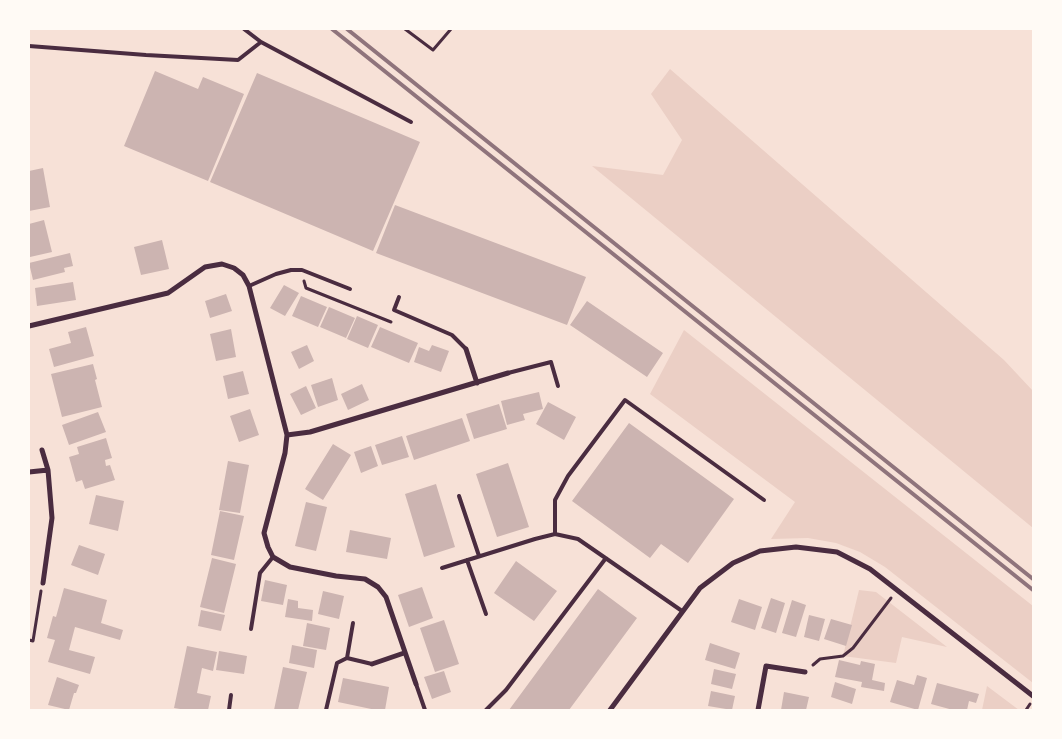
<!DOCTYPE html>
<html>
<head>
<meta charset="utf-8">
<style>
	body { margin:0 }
	#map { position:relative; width:1062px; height:739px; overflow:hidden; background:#f7e1d7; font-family:Quicksand,sans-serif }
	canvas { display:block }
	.frame { position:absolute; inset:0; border:30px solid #fffaf5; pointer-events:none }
</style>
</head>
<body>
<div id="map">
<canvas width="1062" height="739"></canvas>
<div class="frame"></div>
</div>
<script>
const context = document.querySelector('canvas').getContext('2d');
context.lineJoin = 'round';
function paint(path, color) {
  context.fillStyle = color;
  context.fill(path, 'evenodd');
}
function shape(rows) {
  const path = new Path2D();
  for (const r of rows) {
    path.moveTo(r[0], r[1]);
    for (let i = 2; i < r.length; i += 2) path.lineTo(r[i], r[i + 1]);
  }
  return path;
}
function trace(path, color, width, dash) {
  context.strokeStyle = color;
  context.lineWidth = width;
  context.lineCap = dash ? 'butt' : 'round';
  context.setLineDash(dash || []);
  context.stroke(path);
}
const green = shape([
	[670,69,1004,360,1033,391,1033,528,592,166,663,175,682,140,651,94],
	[684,330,1033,606,1033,683,885,567,860,552,836,543,808,538,771,539,795,502,650,394],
	[859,590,876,592,947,647,902,637,896,663,843,656],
	[987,686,1019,710,982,710]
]);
const building = shape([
	[155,71,198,89,203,77,244,94,208,181,124,146],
	[257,73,420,142,373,251,210,182],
	[43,168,50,207,29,211,29,171],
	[395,205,586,277,567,325,376,253],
	[44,220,52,252,30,257,29,224],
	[162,240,169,269,141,275,134,247],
	[70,253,73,266,64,268,65,272,33,280,29,263],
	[73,282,76,300,37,306,35,288],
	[284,285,299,293,285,316,270,308],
	[226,294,232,311,210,318,205,301],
	[301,296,327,307,318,327,292,316],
	[587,301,663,353,647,377,570,325],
	[329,307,355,318,346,338,320,327],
	[357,316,378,325,368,348,347,339],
	[86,327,94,356,54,367,49,349,71,343,68,332],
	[380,327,418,343,409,363,371,347],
	[231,329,236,357,216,361,210,334],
	[307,345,314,361,299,369,291,352],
	[432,345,449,351,441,372,414,362,419,347,429,351],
	[93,364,97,379,95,380,102,407,62,417,51,374],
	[243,371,249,394,228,399,223,376],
	[332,378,338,400,318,407,311,385],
	[362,384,369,400,348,410,341,394],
	[306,386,316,408,301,415,290,394],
	[539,392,543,409,523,414,525,420,507,425,501,401],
	[548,402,576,417,564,440,536,424],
	[499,404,507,429,474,439,466,414],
	[250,409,259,435,239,442,230,416],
	[98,412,106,432,69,445,62,425],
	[462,418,470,441,414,460,406,436],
	[629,423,734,499,688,563,661,544,650,558,572,501],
	[402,436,409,457,382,465,375,445],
	[106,438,112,458,105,460,106,466,110,465,115,480,85,489,82,480,76,482,69,457,79,454,77,447],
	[333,444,351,455,323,500,305,489],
	[371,446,378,466,361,473,354,452],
	[228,461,249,465,240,513,219,510],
	[508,463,529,527,497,537,476,474],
	[436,484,455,547,424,557,405,494],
	[96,495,124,501,118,531,89,524],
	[306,502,327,507,316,551,295,546],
	[220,511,244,516,234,560,211,555],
	[350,530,391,538,387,559,346,552],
	[79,545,105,554,98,575,71,565],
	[212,558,236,564,224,613,200,607],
	[516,561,557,591,534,621,494,593],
	[265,580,287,585,283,605,261,601],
	[422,587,433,618,409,627,398,595],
	[64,588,107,600,101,623,123,630,120,640,75,627,69,650,95,657,90,674,48,662,55,640,47,638,53,616,56,617],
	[598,589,637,618,569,710,509,710],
	[323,591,344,596,339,619,318,614],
	[771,598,785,603,776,633,761,628],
	[288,599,298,601,298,608,313,610,312,621,285,617],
	[739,599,762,607,755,630,731,622],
	[792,600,806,605,796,637,782,633],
	[201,610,225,615,221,631,198,626],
	[809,615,825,619,819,641,804,637],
	[831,619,852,625,846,646,824,639],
	[444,620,459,664,435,672,420,628],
	[307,623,330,628,326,650,303,646],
	[710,643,740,653,735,669,705,660],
	[292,645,317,650,314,668,289,663],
	[187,646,217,652,213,671,202,668,197,693,211,696,208,710,186,710,174,708],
	[219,651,247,656,244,674,216,670],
	[839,660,860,665,861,661,875,664,872,680,885,683,884,691,861,687,862,682,835,677],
	[283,667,307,672,298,710,274,710],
	[714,669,736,674,732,689,711,684],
	[444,671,451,692,432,699,424,677],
	[917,675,927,678,918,710,890,702,897,680,914,685],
	[57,677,79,685,76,693,74,693,69,710,48,705],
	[343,678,389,687,385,710,376,710,338,702],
	[835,682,856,689,852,704,831,697],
	[937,683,979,694,976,703,969,701,967,710,953,710,931,704],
	[711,691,735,696,732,710,708,706],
	[784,692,809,697,806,710,781,710]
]);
const path = shape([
	[405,29,433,50,451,29],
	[304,281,306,288,391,322],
	[29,640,33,641,41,591],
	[813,665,820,659,843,656,853,648,891,598],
	[1026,710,1030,704]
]);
const service = shape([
	[244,29,261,42],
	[29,46,146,55,238,60,261,42,411,122],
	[249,286,276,274,291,270,302,270,350,289],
	[399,297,394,310,452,335,466,349],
	[508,373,551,362,558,386],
	[459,496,479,556],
	[555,534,555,500,568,476,625,400,764,500],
	[467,560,486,614],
	[442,568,535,539,555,534,578,539,682,611],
	[251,629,260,573,273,557],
	[347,658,353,623],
	[416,684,425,710],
	[229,710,231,695],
	[326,710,337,663,347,658,372,664],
	[486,710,506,690,606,558]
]);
const minor = shape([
	[29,326,168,293,205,267,222,264,234,268,243,275,249,286,287,435,285,453,264,533,268,547,273,557,290,567,336,576,365,579,378,587,386,597,416,684],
	[466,349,477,383],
	[287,435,310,432,508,373],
	[29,472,48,470,42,450],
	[43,583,52,518,48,470],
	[372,664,404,653],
	[610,710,700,588,733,563,760,551,796,547,837,552,870,569,1033,696],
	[758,710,766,666,805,672]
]);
const rail = shape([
	[332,29,1033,590],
	[347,29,1033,579]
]);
paint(green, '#ebcfc5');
paint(building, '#ccb4b1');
trace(path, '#4a2c40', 3);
trace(service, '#4a2c40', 4);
trace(minor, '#4a2c40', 5);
trace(rail, '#8f747c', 4);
</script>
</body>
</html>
